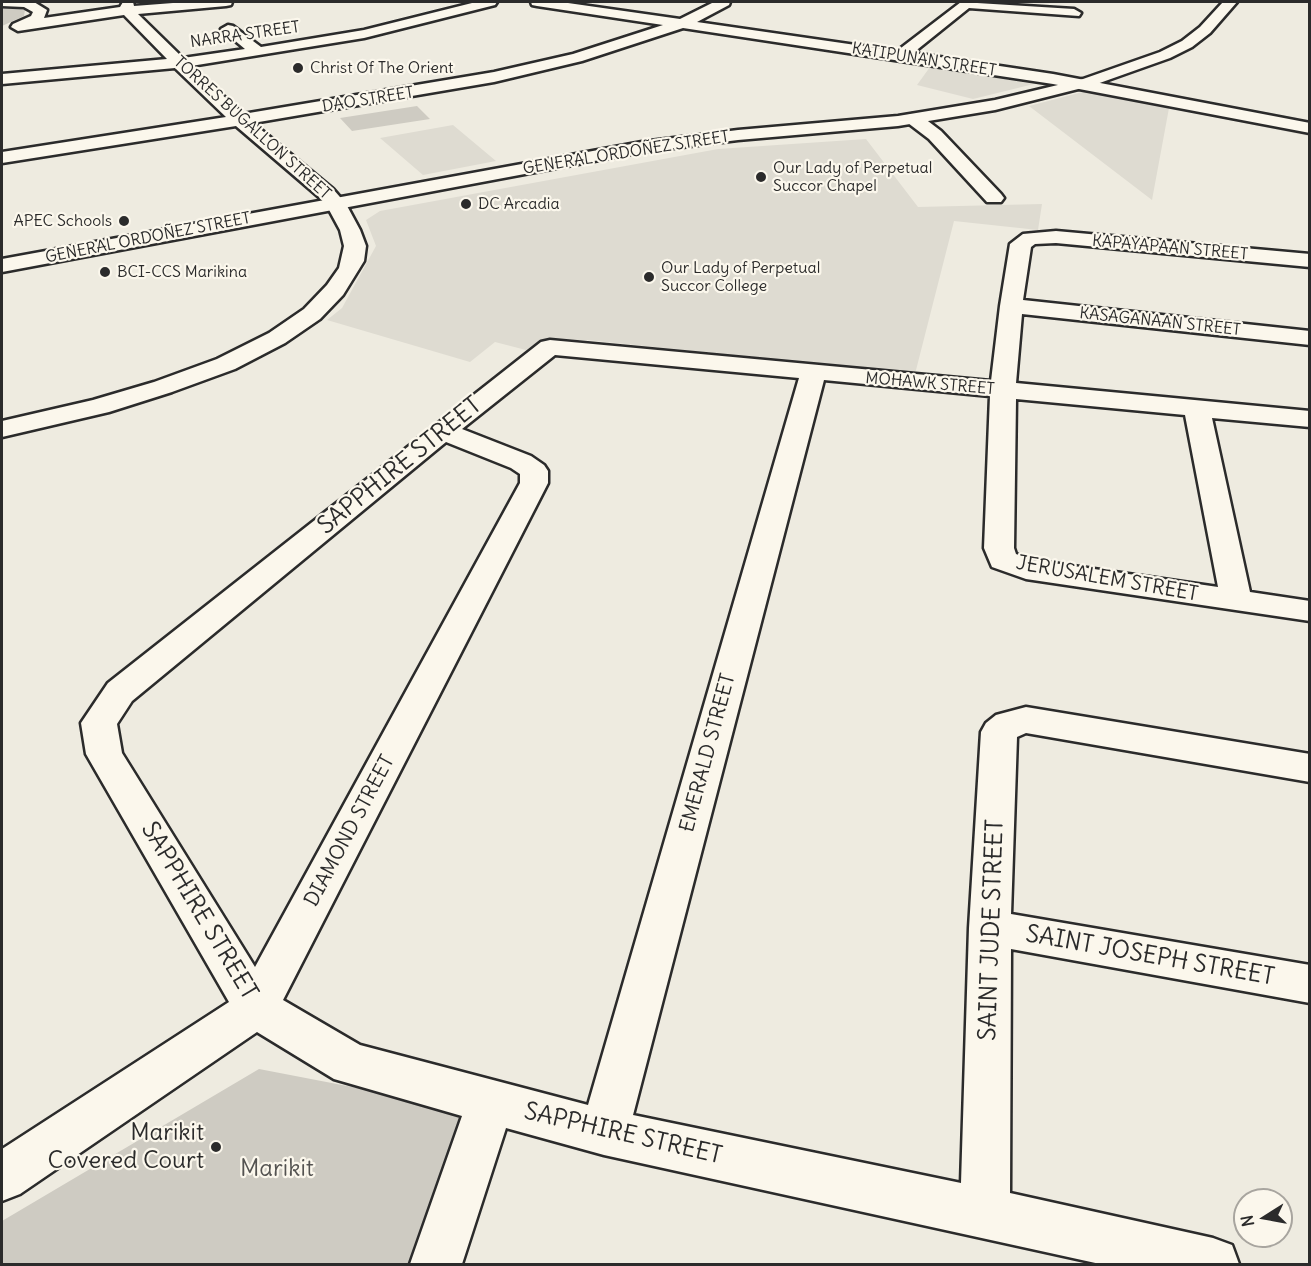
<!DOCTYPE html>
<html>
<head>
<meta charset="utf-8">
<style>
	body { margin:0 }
	#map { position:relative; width:1311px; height:1266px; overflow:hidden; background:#eeebe0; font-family:Delius,sans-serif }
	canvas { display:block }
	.frame { position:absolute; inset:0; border:3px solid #2b2b2b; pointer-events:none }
	.north { position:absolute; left:1233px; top:1188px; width:60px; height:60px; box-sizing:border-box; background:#fbf7ec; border:2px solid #a8a59f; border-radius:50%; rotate:259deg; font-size:16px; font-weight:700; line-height:24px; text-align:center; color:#2b2b2b }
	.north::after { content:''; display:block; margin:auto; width:21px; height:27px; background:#2b2b2b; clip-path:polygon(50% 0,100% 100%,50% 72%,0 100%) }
</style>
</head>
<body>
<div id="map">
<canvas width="1311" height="1266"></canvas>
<div class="frame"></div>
<div class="north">N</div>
</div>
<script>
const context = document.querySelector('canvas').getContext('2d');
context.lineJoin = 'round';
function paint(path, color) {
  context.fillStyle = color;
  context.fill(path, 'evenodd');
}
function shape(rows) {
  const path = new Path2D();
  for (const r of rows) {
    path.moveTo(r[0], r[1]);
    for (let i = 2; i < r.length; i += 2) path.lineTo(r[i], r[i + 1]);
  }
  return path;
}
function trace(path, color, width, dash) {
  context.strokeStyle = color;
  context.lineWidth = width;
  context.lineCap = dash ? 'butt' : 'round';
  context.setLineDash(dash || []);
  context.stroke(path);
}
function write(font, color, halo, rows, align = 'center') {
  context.font = font + ' Delius,sans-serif';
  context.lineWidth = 4.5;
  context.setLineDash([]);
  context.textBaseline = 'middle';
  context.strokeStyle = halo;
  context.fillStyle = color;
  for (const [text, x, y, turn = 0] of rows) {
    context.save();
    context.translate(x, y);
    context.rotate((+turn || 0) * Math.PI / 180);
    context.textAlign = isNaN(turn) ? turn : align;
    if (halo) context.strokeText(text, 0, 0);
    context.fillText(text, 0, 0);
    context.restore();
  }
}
const built = shape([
	[930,67,1034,84,973,99,917,85],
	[1113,84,1309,120,1309,136,1169,108,1152,200,1029,106],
	[453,125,496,161,423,175,380,138],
	[866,139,918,207,1042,204,1038,230,954,221,915,374,587,340,553,343,552,340,539,341,526,350,495,342,470,362,327,320,342,308,376,246,366,220,380,211,718,149]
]);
const green = shape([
	[2,5,25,10,24,16,2,26],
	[417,106,430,119,352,131,340,118],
	[259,1069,477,1111,427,1264,2,1264,2,1221]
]);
const minor = shape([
	[2,2,34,2,47,10,44,18,120,7,123,2,133,2,134,6,186,2,232,2,231,5,226,6,138,14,183,58,245,49,221,29,228,25,233,26,261,47,364,30,476,2,497,2,495,5,364,38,191,66,243,114,494,72,573,54,663,25,537,6,532,5,531,2,561,2,680,19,714,2,730,2,729,5,697,22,897,51,961,2,1074,9,1081,13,1079,16,969,8,913,53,1053,74,1310,123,1310,133,1053,84,683,28,582,61,494,82,253,123,333,189,346,204,360,230,366,246,364,261,343,295,320,319,285,343,235,369,172,392,109,412,2,437,2,421,93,400,154,382,217,359,269,333,304,309,327,285,339,268,344,246,340,230,327,206,319,197,236,126,2,163,2,152,226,117,175,68,2,84,2,74,167,59,124,15,18,31,11,27,13,24,31,16,33,12,24,7,2,6,2,2],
	[914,114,920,115,941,131,1001,194,1004,198,1001,202,987,202,929,139,908,123,905,119,908,115,914,114],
	[1056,231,1310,254,1310,267,1056,243,1035,244,1031,247,1023,300,1310,331,1310,345,1022,314,1016,383,1310,411,1310,427,1212,418,1250,592,1310,601,1310,621,1026,579,992,567,984,548,990,396,824,380,633,1115,961,1183,969,928,981,732,986,723,996,715,1026,707,1310,754,1310,782,1026,733,1017,737,1011,914,1310,965,1310,1003,1011,949,1010,1193,1213,1238,1232,1245,1239,1264,1100,1264,604,1155,506,1128,462,1264,410,1264,462,1116,334,1079,257,1032,20,1194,2,1201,2,1149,229,1002,86,754,81,723,108,683,541,342,550,340,991,381,1000,306,1010,244,1023,234,1056,231],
	[555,355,799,378,588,1105,360,1045,283,1000,548,483,548,471,544,465,531,456,462,429,555,355],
	[1016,399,1185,415,1218,587,1032,560,1016,554,1014,548,1016,399],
	[446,442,511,468,520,474,520,483,255,967,122,753,117,724,132,701,446,442]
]);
const major = shape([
	[1223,2,1237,2,1210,33,1192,47,1170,58,1094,85,995,110,898,126,738,140,642,152,2,272,2,259,642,142,738,130,898,116,995,100,1083,79,1160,52,1182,41,1200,27,1223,2]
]);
const markers = [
	[298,68,6,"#2b2b2b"],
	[761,177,6,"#2b2b2b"],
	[466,204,6,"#2b2b2b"],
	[124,221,6,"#2b2b2b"],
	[105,272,6,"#2b2b2b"],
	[649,277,6,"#2b2b2b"],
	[216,1147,6,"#2b2b2b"]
];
const farStreetnames = [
	["NARRA STREET",245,35,-8],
	["KATIPUNAN STREET",924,60,9],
	["DAO STREET",368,100,-9],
	["TORRES BUGALLON STREET",252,128,42],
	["GENERAL ORDOÑEZ STREET",626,153,-9],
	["GENERAL ORDOÑEZ STREET",148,238,-11],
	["KAPAYAPAAN STREET",1170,248,5],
	["KASAGANAAN STREET",1160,322,6],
	["MOHAWK STREET",930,384,5]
];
const farPoinames = [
	["Christ Of The Orient",310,68],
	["Our Lady of Perpetual",773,168],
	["Succor Chapel",773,186],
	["DC Arcadia",478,204],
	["APEC Schools",112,221,"right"],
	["Our Lady of Perpetual",661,268],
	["Succor College",661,286],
	["BCI-CCS Marikina",117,272]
];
const streetNames = [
	["JERUSALEM STREET",1107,579,10],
	["EMERALD STREET",708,753,-75],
	["DIAMOND STREET",350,831,-62]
];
const nearStreetnames = [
	["SAPPHIRE STREET",400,466,-39],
	["SAPPHIRE STREET",199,911,59],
	["SAINT JUDE STREET",992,930,-88],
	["SAINT JOSEPH STREET",1150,956,10],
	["SAPPHIRE STREET",623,1134,13]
];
const nearPoinames = [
	["Marikit",204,1133],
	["Covered Court",204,1161]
];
const nearParknames = [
	["Marikit",277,1169]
];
paint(built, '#dedbd1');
paint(green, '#cecbc2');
trace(minor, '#2b2b2b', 5);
trace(major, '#2b2b2b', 5);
paint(minor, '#fbf7ec');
paint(major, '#fbf7ec');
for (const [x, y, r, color] of markers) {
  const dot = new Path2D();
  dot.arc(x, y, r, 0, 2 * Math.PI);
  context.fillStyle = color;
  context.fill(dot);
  trace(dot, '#fbf7ec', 2);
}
write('16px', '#2b2b2b', '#fbf7ec', farStreetnames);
write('16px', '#2b2b2b', '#fbf7ec', farPoinames, 'left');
write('20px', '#2b2b2b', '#fbf7ec', streetNames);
write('24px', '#2b2b2b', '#fbf7ec', nearStreetnames);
write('24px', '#2b2b2b', '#fbf7ec', nearPoinames, 'right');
write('24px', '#545351', '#fbf7ec', nearParknames);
</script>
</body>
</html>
